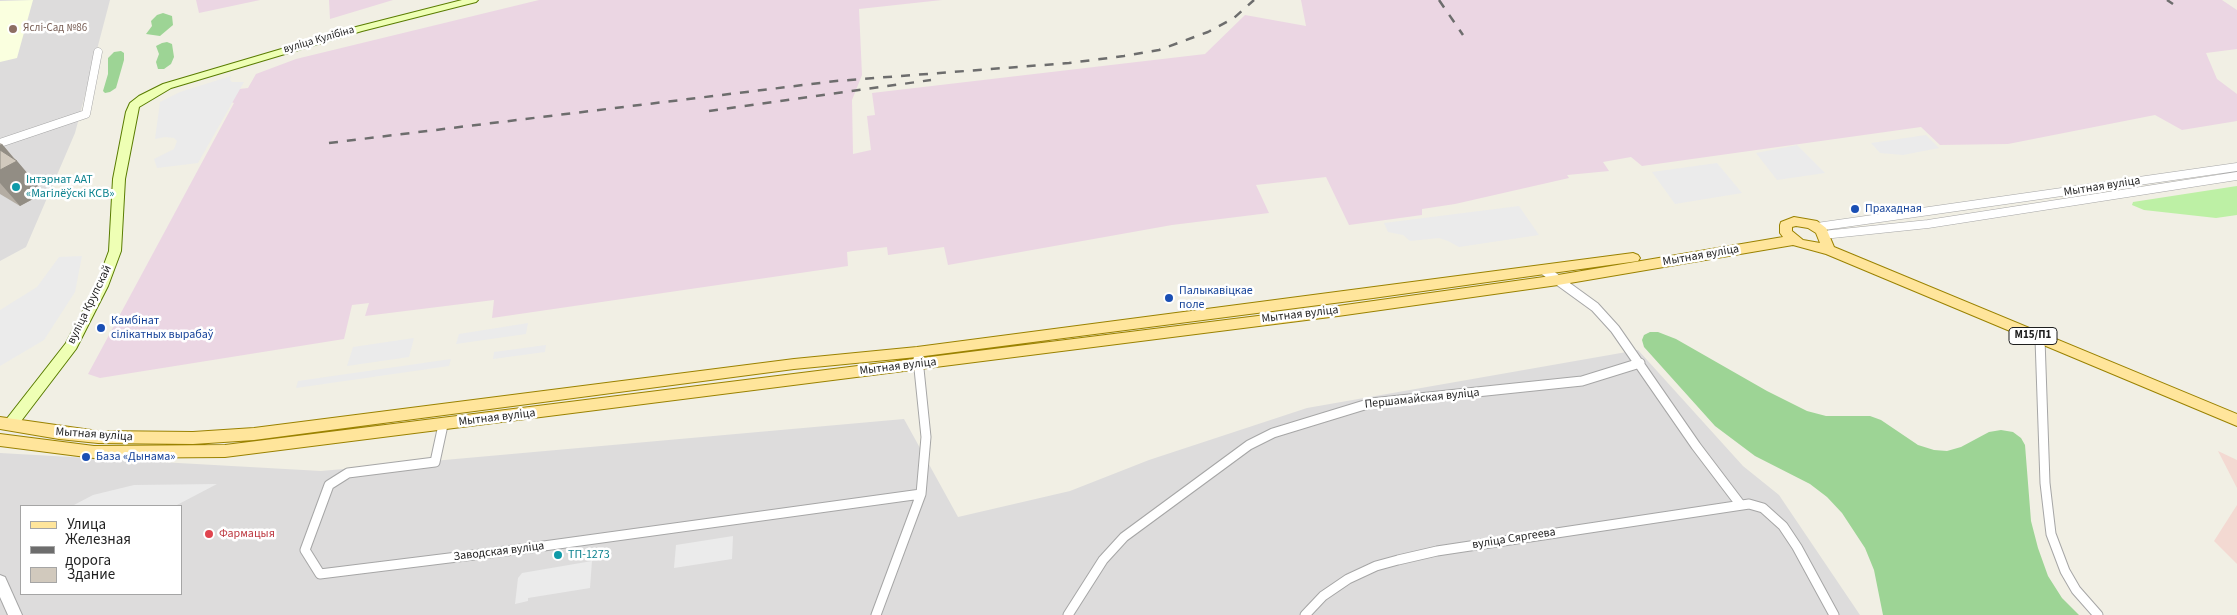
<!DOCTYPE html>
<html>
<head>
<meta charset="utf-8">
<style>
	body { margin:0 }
	#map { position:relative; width:2237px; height:615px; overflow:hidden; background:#f1efe4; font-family:"Source Sans 3",sans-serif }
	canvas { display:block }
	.legend { position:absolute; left:20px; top:505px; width:162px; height:90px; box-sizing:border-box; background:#fff; border:1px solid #a5a5a5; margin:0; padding:6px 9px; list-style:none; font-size:15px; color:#1f1f1f }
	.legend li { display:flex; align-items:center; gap:10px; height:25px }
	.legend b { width:25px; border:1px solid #a5a5a5 }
</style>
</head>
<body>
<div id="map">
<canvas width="2237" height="615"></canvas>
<ul class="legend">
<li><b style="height:6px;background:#ffe59b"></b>Улица</li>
<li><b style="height:6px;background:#6d6d6d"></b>Железная дорога</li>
<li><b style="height:14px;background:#d1c9bd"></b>Здание</li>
</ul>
</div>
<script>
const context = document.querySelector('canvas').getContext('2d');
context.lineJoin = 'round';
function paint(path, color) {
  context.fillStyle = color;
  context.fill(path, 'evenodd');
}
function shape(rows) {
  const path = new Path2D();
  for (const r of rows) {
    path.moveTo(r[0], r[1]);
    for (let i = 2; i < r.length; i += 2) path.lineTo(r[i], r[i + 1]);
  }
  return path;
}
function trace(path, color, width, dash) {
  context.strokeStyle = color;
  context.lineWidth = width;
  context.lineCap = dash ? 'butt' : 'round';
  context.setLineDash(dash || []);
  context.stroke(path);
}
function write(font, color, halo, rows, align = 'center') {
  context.font = font + ' "Source Sans 3",sans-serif';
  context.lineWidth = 5;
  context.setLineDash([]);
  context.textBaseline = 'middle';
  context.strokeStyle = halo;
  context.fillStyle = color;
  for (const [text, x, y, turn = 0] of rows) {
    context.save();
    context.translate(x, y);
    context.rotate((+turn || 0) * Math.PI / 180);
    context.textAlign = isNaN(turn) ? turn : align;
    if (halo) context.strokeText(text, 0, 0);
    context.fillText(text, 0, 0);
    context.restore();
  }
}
const residential = shape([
	[0,0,110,0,75,133,26,247,0,261],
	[1638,350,1743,466,1779,495,1860,615,0,615,0,453,321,471,904,419,958,517,1070,491,1149,460,1307,408],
	[21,506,181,506,181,594,21,594]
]);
const commercial = shape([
	[2218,451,2237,460,2237,488],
	[2237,505,2237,564,2214,541]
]);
const industrial = shape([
	[196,0,260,0,199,13],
	[329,0,393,0,330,19],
	[539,0,942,0,859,9,862,75,852,100,853,154,871,150,867,116,875,115,872,93,1205,54,1245,15,1306,26,1301,0,2222,0,2237,10,2237,49,2206,53,2217,79,2237,94,2237,121,2182,130,2155,115,2008,144,1940,145,1921,127,1642,166,1631,157,1603,162,1609,171,1567,175,1569,178,1455,204,1422,209,1422,215,1349,225,1326,177,1256,185,1269,213,1172,225,948,265,944,247,888,255,887,247,853,251,847,252,848,266,492,318,494,300,365,316,369,303,352,305,344,339,100,378,88,374,234,103,231,102,239,89,248,88,256,74,296,59]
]);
const education = shape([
	[33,0,17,58,0,62,0,1]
]);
const grass = shape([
	[2237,186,2237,215,2216,218,2144,210,2132,205,2133,202]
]);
const forest = shape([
	[163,13,172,16,173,25,160,36,146,34,152,26,151,21,157,15],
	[167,42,172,44,174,57,171,64,164,69,158,69,156,62,159,54,156,46,162,43],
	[121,51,124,53,124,60,116,88,110,92,105,93,103,91,108,74,108,58,114,52],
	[1650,332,1658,332,1676,339,1767,391,1807,411,1826,416,1870,416,1881,420,1918,445,1934,450,1947,451,1961,447,1989,432,2001,430,2013,432,2021,438,2025,445,2031,521,2038,548,2048,576,2062,598,2079,615,1883,615,1874,570,1865,548,1842,513,1827,497,1810,484,1755,456,1715,426,1644,347,1642,340,1644,335]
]);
const parking = shape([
	[231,76,230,80,232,82,244,82,198,163,157,168,154,159,174,149,177,141,174,138,165,137,155,139,160,102,180,92],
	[1926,135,1939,148,1903,155,1880,153,1871,143],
	[1797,145,1825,173,1777,180,1756,153],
	[1717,163,1742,193,1675,204,1652,172],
	[1519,206,1539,235,1459,247,1448,241,1439,238,1410,241,1403,235,1388,232,1384,223],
	[82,256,75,292,44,340,0,366,0,310,37,287,59,257],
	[528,323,526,334,456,344,459,334],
	[414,338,409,357,347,366,353,347],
	[546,345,545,352,493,359,494,352],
	[451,359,449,366,296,388,298,381],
	[217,484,175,506,72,506,93,495,134,485],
	[733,536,732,559,674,568,676,545],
	[592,561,590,588,528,598,528,601,515,604,518,578,522,573]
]);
const minorFar1 = shape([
	[0,143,86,114,98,52],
	[1817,227,2237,167],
	[1823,235,1928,224,2237,176]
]);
const minor = shape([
	[1544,270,1595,307,1615,329,1696,446,1740,504],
	[2040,339,2045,483,2051,534,2065,571,2076,590,2098,615],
	[443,425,435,462,348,473,329,485,305,550,320,574,522,549,921,494],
	[876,615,921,494,926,437,918,359],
	[1068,615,1103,560,1124,537,1249,445,1273,433,1371,403,1582,381,1640,363],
	[1305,615,1323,596,1348,579,1376,566,1398,560,1437,551,1749,504,1763,508,1783,526,1797,547,1834,615]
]);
const tertiary = shape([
	[0,575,5,577,22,615,8,615,0,597,0,575]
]);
const secondary = shape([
	[462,0,478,0,476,2,362,31,171,88,139,107,125,179,121,251,108,286,76,349,15,429,10,430,5,429,3,425,5,421,66,343,96,286,109,251,113,179,126,112,130,103,139,96,163,84,356,27,462,0]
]);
const primary = shape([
	[1794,217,1817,221,1826,228,1834,247,2237,414,2237,426,1826,254,1793,245,1558,285,1338,316,225,457,94,458,0,446,0,434,94,446,225,445,1338,306,1558,275,1783,237,1780,233,1780,225,1781,222,1794,217],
	[1796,226,1808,228,1816,233,1820,243,1803,240,1792,231,1792,227,1796,226],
	[1633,253,1638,255,1640,258,1638,261,1373,298,917,357,794,369,254,440,193,444,98,443,59,439,0,429,0,417,98,431,193,432,254,428,794,359,917,347,1633,253]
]);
const rail = shape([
	[1439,0,1463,35],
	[2167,0,2173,4],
	[709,111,931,80],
	[329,143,836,81,1069,63,1124,56,1159,50,1208,32,1234,18,1254,0]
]);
const wall = shape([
	[0,143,2,144,14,158,17,161,44,193,20,206,0,194]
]);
const shadedWall = shape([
	[2,144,16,161,17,161,44,193,20,206,0,183,0,145]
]);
const building = shape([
	[0,150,17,161,0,170,0,150]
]);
const markers = [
	[13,29,5,"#8d6e63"],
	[16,187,5,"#0f9aa8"],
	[1855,209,5,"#1a4fb4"],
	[1169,298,5,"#1a4fb4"],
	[101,328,5,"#1a4fb4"],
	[86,457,5,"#1a4fb4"],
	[209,534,5,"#e0444e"],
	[558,555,5,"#0f9aa8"]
];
const farEducationnames = [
	["Яслі-Сад №86",23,29]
];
const farStreetnames = [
	["вуліца Кулібіна",319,40,-16]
];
const shields = [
	[2033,336,48]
];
const shieldNames = [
	["М15/П1",2033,336]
];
const cultureNames = [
	["Інтэрнат ААТ",26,180],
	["«Магілёўскі КСВ»",26,194],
	["ТП-1273",568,555]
];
const streetNames = [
	["Мытная вуліца",2102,187,-9],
	["Мытная вуліца",1701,256,-10],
	["вуліца Крупскай",90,305,-64],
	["Мытная вуліца",1300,315,-7],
	["Мытная вуліца",898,367,-7],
	["Першамайская вуліца",1422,399,-6],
	["Мытная вуліца",497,418,-7],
	["Мытная вуліца",94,435,4],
	["вуліца Сяргеева",1514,539,-9],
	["Заводская вуліца",499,552,-7]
];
const transitNames = [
	["Прахадная",1865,209],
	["Палыкавіцкае",1179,291],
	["поле",1179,305],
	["Камбінат",111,321],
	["сілікатных вырабаў",111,335],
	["База «Дынама»",96,457]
];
const healthNames = [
	["Фармацыя",219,534]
];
paint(residential, '#dddcdc');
paint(commercial, '#f3d9d2');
paint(industrial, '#ebd6e3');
paint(education, '#faffdf');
paint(grass, '#bdf0a5');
paint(forest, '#9dd495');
paint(parking, '#ebebeb');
trace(minorFar1, '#a6a6a6', 9);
trace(minor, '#a6a6a6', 11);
trace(tertiary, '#a6a6a6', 2);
trace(secondary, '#597c00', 2);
trace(primary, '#9a8200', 2);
trace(minorFar1, '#fff', 8);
trace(minor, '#fff', 9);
paint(tertiary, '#fff');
paint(secondary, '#eeffb4');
paint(primary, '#ffe59b');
trace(rail, '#6d6d6d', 2.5, [9, 9]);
paint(wall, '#b4ada3');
paint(shadedWall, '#928d84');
paint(building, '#d1c9bd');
trace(building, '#928d84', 1);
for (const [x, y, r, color] of markers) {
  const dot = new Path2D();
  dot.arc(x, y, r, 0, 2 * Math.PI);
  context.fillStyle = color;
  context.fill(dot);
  trace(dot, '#fff', 2);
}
write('11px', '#785e54', '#fff', farEducationnames, 'left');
write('11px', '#1f1f1f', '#fff', farStreetnames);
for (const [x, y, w] of shields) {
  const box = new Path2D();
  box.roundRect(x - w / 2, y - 8.5, w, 17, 4);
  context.fillStyle = '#fff';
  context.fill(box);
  trace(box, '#1f1f1f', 1);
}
write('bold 11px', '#1f1f1f', null, shieldNames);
write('12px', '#0d838f', '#fff', cultureNames, 'left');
write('12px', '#1f1f1f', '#fff', streetNames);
write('12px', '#164399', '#fff', transitNames, 'left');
write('12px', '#be3a42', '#fff', healthNames, 'left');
</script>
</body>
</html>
